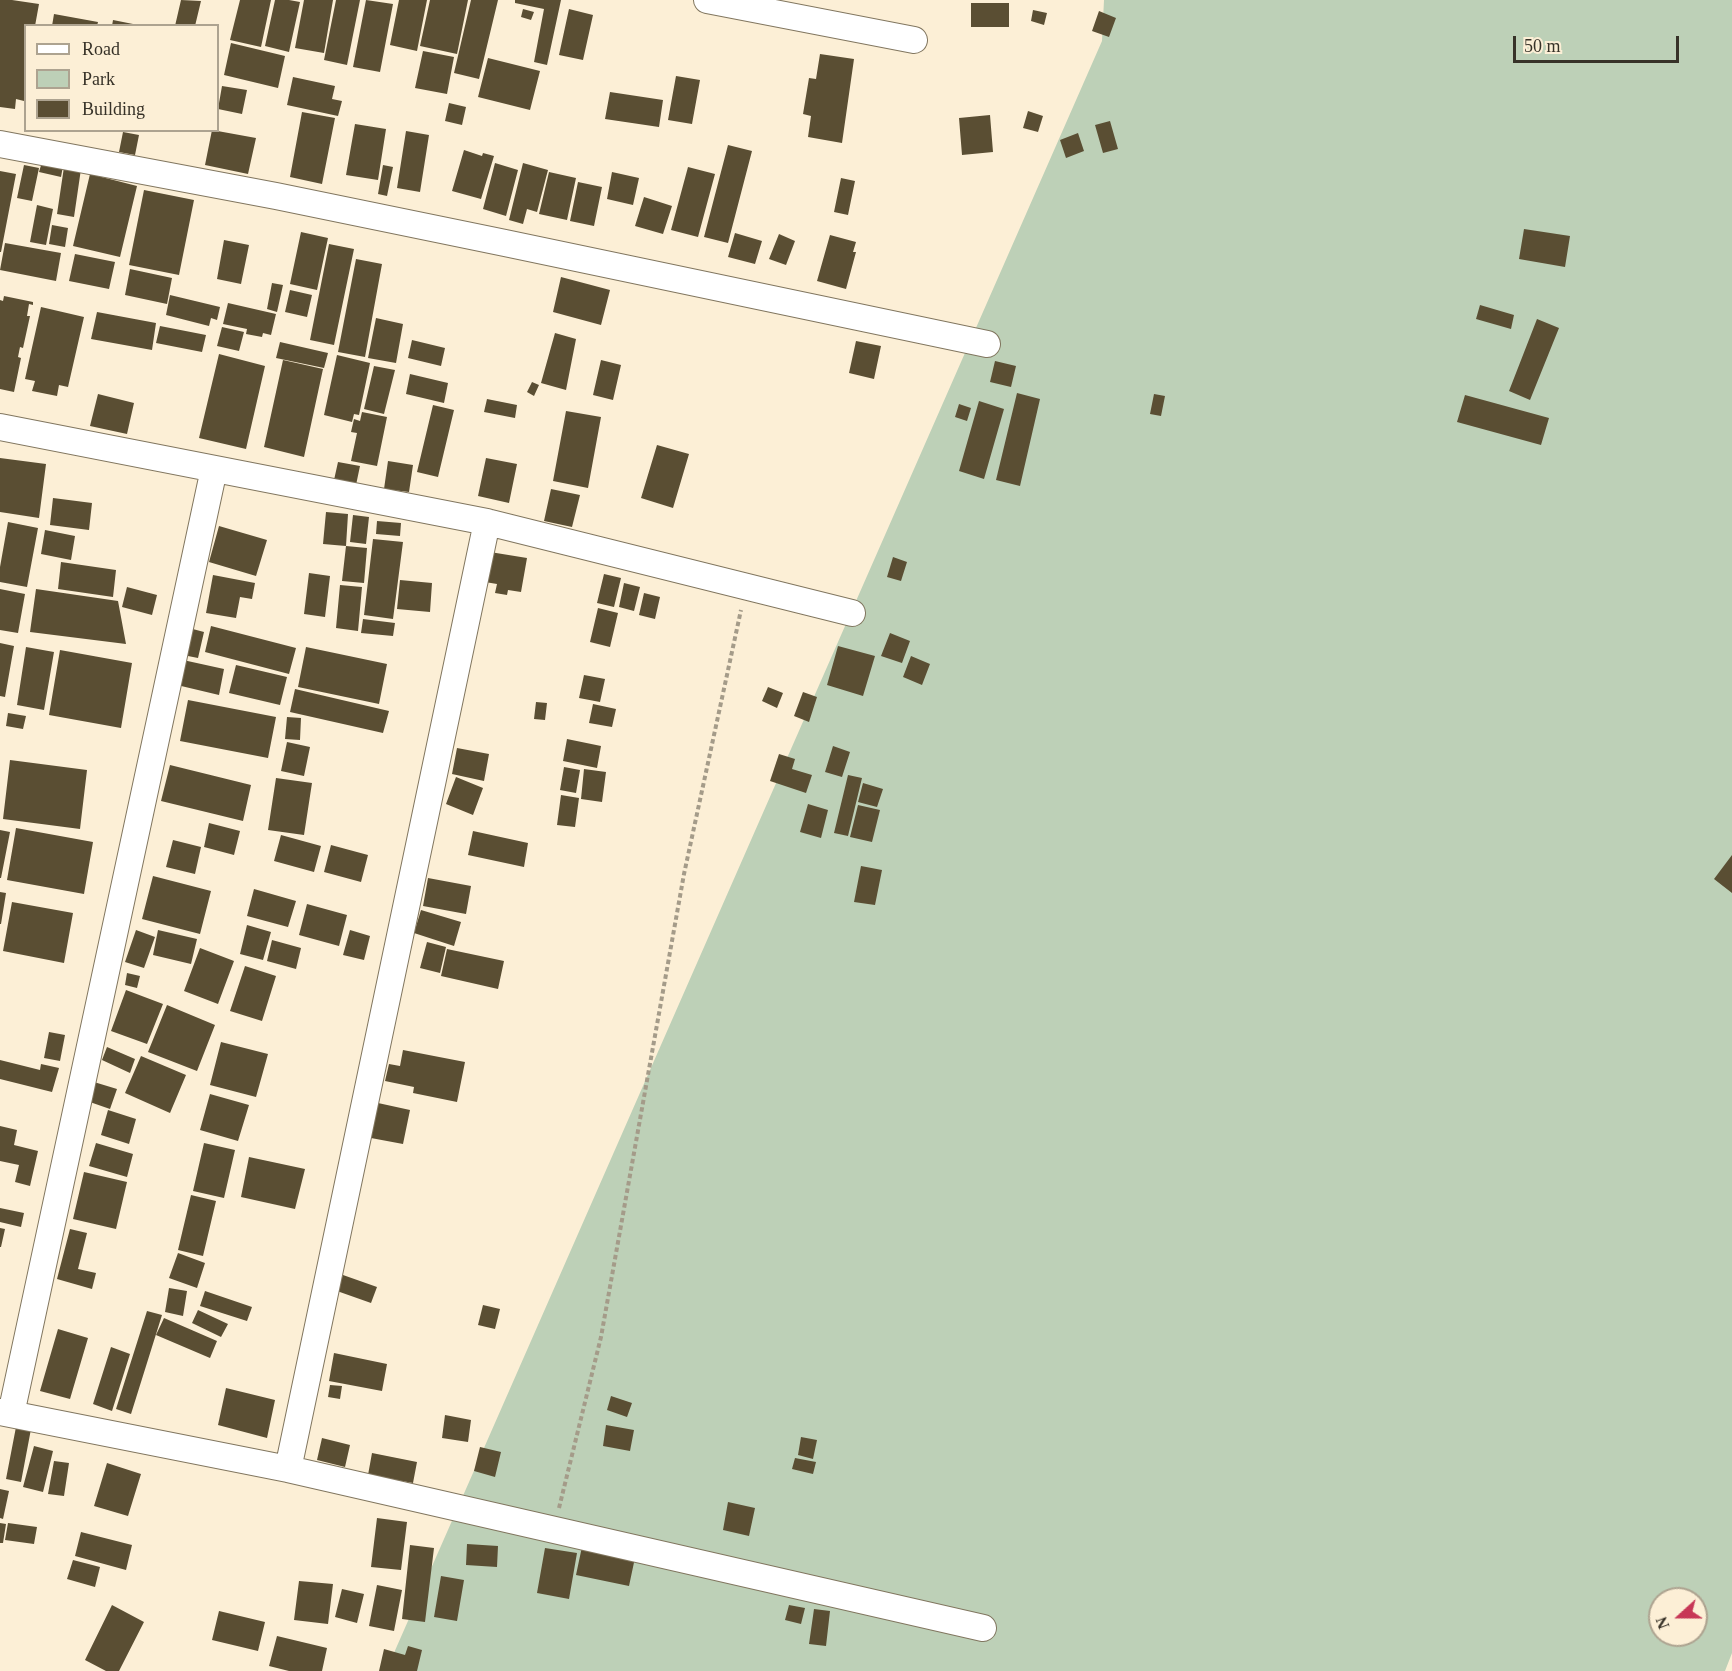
<!DOCTYPE html>
<html>
<head>
<meta charset="utf-8">
<style>
	body { margin:0 }
	#map { position:relative; width:1732px; height:1671px; overflow:hidden; background:#fcefd6; font-family:"Times New Roman",serif }
	canvas { display:block }
	.legend { position:absolute; left:24px; top:24px; width:195px; height:108px; box-sizing:border-box; background:#fcefd6; border:2px solid #ada390; margin:0; padding:8px 10px; list-style:none; font-size:18px; color:#373228 }
	.legend li { display:flex; align-items:center; gap:12px; height:30px }
	.legend b { width:30px; border:2px solid #ada390 }
	.north { position:absolute; left:1648px; top:1587px; width:60px; height:60px; box-sizing:border-box; background:#fcefd6; border:2px solid #ada390; border-radius:50%; rotate:249deg; font-size:16px; font-weight:700; line-height:24px; text-align:center; color:#373228 }
	.north::after { content:''; display:block; margin:auto; width:21px; height:27px; background:#c73756; clip-path:polygon(50% 0,100% 100%,50% 72%,0 100%) }
	.scale { position:absolute; left:1513px; top:36px; width:166px; height:27px; box-sizing:border-box; border:3px solid #373228; border-top:0; padding-left:8px; font-size:18px; line-height:21px; white-space:nowrap; color:#373228; -webkit-text-stroke:4px #fcefd6; paint-order:stroke }
</style>
</head>
<body>
<div id="map">
<canvas width="1732" height="1671"></canvas>
<ul class="legend">
<li><b style="height:8px;background:#fff"></b>Road</li>
<li><b style="height:16px;background:#bdd0b7"></b>Park</li>
<li><b style="height:16px;background:#5a4e33"></b>Building</li>
</ul>
<div class="north">N</div>
<div class="scale">50 m</div>
</div>
<script>
const context = document.querySelector('canvas').getContext('2d');
context.lineJoin = 'round';
function paint(path, color) {
  context.fillStyle = color;
  context.fill(path, 'evenodd');
}
function shape(rows) {
  const path = new Path2D();
  for (const r of rows) {
    path.moveTo(r[0], r[1]);
    for (let i = 2; i < r.length; i += 2) path.lineTo(r[i], r[i + 1]);
  }
  return path;
}
function trace(path, color, width, dash) {
  context.strokeStyle = color;
  context.lineWidth = width;
  context.lineCap = dash ? 'butt' : 'round';
  context.setLineDash(dash || []);
  context.stroke(path);
}
const green = shape([
	[1104,0,1732,0,1732,1653,1725,1671,386,1671,1102,41],
	[1660,1599,1696,1599,1696,1635,1660,1635]
]);
const building = shape([
	[0,0,12,0,39,4,35,26,26,26,26,92,24,101,16,99,15,109,0,107],
	[181,0,201,1,195,26,175,26],
	[240,0,271,0,261,47,230,40],
	[275,0,289,0,300,2,289,52,265,46],
	[304,0,333,0,324,53,295,48],
	[336,0,360,0,347,65,324,60],
	[366,0,393,4,380,72,353,67],
	[399,0,427,0,417,51,390,45],
	[430,0,468,0,457,54,420,46],
	[471,0,498,0,479,79,454,73],
	[515,0,561,0,547,65,534,62,544,9,515,3],
	[971,3,1009,3,1009,27,971,27],
	[523,9,534,12,531,20,521,17],
	[569,9,593,15,583,60,559,55],
	[1033,10,1047,13,1044,25,1031,21],
	[1099,11,1116,18,1109,37,1092,31],
	[54,14,98,22,97,26,52,26],
	[113,20,133,24,133,26,112,26],
	[231,43,285,56,278,88,224,75],
	[423,51,454,57,447,94,415,88],
	[820,54,854,59,842,143,808,137,811,116,803,114,809,78,816,79],
	[488,58,540,71,530,110,478,97],
	[676,76,700,80,692,124,668,120],
	[293,77,335,86,332,99,342,101,338,116,287,105],
	[222,86,247,90,242,114,218,109],
	[610,92,663,100,659,127,605,119],
	[449,103,466,107,462,125,445,121],
	[1028,111,1043,116,1038,132,1023,128],
	[302,112,335,118,322,184,290,177],
	[990,115,993,152,962,155,959,118],
	[1110,121,1118,149,1103,153,1095,125],
	[355,124,386,129,378,180,346,175],
	[212,130,256,138,248,174,205,165],
	[406,131,429,135,420,192,397,188],
	[123,132,139,135,135,155,119,152],
	[1078,133,1084,151,1066,158,1060,140],
	[728,145,752,151,728,243,704,237],
	[464,150,482,156,483,153,494,156,481,199,452,191],
	[42,162,63,166,61,177,39,172],
	[495,163,518,170,506,216,483,209],
	[523,163,548,170,537,212,527,209,523,224,509,220],
	[24,165,39,168,32,201,17,198],
	[383,165,393,167,387,196,378,194],
	[64,167,81,169,74,217,57,214],
	[688,167,715,174,698,237,671,230],
	[0,171,16,174,1,252,0,252],
	[549,172,576,178,567,220,539,214],
	[612,172,639,178,633,205,607,199],
	[90,174,137,186,120,257,73,246],
	[841,178,855,181,848,215,834,212],
	[578,182,602,187,594,226,570,221],
	[144,190,194,200,179,275,129,265],
	[644,197,672,206,663,234,635,226],
	[37,205,53,209,46,245,30,242],
	[52,225,68,228,65,247,49,244],
	[1524,229,1570,236,1565,267,1519,259],
	[301,232,328,238,317,290,290,284],
	[735,233,762,241,755,264,728,257],
	[779,234,795,241,786,265,769,259],
	[830,235,856,242,853,252,856,252,846,289,817,281],
	[224,240,249,245,241,284,217,279],
	[5,243,61,253,56,281,0,270],
	[329,244,354,249,334,345,310,340],
	[75,254,115,262,109,289,69,281],
	[356,259,382,264,365,357,338,352],
	[130,269,172,278,167,304,125,295],
	[561,277,610,290,601,325,553,312],
	[272,283,283,285,277,312,267,309],
	[290,290,312,295,307,317,285,312],
	[170,295,220,307,217,320,211,318,209,326,166,315],
	[4,296,33,302,33,305,29,304,27,316,30,316,23,348,20,347,18,357,21,358,14,392,0,389,0,300,3,301],
	[228,303,276,314,271,335,263,333,262,337,246,334,247,329,223,324],
	[1480,305,1514,315,1511,329,1476,319],
	[41,307,84,317,68,387,59,385,57,396,32,391,35,381,25,379],
	[97,312,156,323,152,350,91,339],
	[376,318,403,324,396,363,368,358],
	[1537,319,1559,328,1530,400,1509,391],
	[160,326,206,335,202,352,156,343],
	[222,327,244,332,239,351,217,346],
	[555,333,576,339,566,390,541,383],
	[412,340,445,348,441,366,408,358],
	[856,341,881,346,874,379,849,373],
	[280,342,328,353,324,368,276,358],
	[219,354,265,366,246,449,199,438],
	[337,355,370,363,359,415,354,414,352,422,324,415],
	[283,360,323,369,304,457,264,447],
	[601,360,621,365,613,400,593,395],
	[995,361,1016,366,1011,387,990,382],
	[374,366,395,370,384,414,364,409],
	[410,374,448,383,444,403,406,394],
	[532,382,539,385,534,396,527,392],
	[1017,393,1040,399,1020,486,996,480],
	[98,394,134,403,127,434,90,426],
	[1154,394,1165,396,1161,416,1150,414],
	[1465,395,1549,418,1541,445,1457,422],
	[487,399,517,405,515,418,484,412],
	[979,401,1004,409,984,479,959,471],
	[959,404,971,408,967,421,955,417],
	[433,405,454,410,438,477,417,472],
	[566,411,601,417,588,488,553,481],
	[362,412,387,417,377,466,351,461,357,433,351,432,354,419,360,421],
	[657,445,689,454,673,508,641,498],
	[0,458,46,464,39,518,0,512],
	[486,458,517,464,509,503,478,496],
	[388,461,413,465,409,492,384,489],
	[338,462,360,466,356,485,334,480],
	[551,489,580,495,572,527,544,521],
	[53,498,92,503,89,530,50,525],
	[326,512,348,514,346,546,323,544],
	[353,515,369,517,366,544,350,542],
	[377,521,401,523,400,536,376,534],
	[8,522,38,528,27,587,0,582,0,567],
	[219,526,267,540,256,576,209,562],
	[45,530,75,536,71,560,41,554],
	[373,539,403,542,393,619,364,615],
	[346,546,367,548,364,583,342,581],
	[490,552,527,558,521,592,508,590,507,595,495,593,497,584,485,582],
	[893,557,907,562,901,581,887,577],
	[61,562,116,570,113,597,58,589],
	[309,573,330,576,325,617,304,614],
	[604,574,621,578,614,607,597,603],
	[213,575,255,583,252,599,240,597,236,618,206,613],
	[400,580,432,583,430,612,397,609],
	[624,583,640,587,634,611,619,607],
	[340,585,362,587,358,631,336,628],
	[127,587,157,595,152,615,122,607],
	[0,589,25,594,18,633,0,630],
	[36,589,118,601,126,644,30,632],
	[644,593,660,597,655,619,639,615],
	[598,608,618,613,610,647,590,642],
	[363,619,395,623,393,636,361,633],
	[211,626,296,648,289,674,205,652],
	[189,628,204,632,198,658,183,655],
	[890,633,910,641,902,663,881,656],
	[0,643,14,646,5,697,0,696],
	[838,646,875,656,863,696,827,685],
	[26,647,54,652,44,710,17,705],
	[306,647,387,664,379,704,298,687],
	[60,650,132,663,121,728,49,715],
	[911,656,930,664,922,685,903,677],
	[183,660,224,669,219,695,177,685],
	[236,665,287,677,280,705,229,693],
	[584,675,605,679,600,702,579,698],
	[768,687,783,693,777,708,762,701],
	[295,689,389,711,383,733,290,712],
	[803,692,817,697,809,722,794,716],
	[188,700,276,717,268,758,180,741],
	[536,702,547,703,545,720,534,719],
	[593,704,616,709,612,727,589,723],
	[8,713,26,716,23,729,6,726],
	[287,717,301,718,300,740,285,739],
	[567,739,601,746,597,768,563,761],
	[287,742,310,747,304,776,281,771],
	[833,746,850,752,842,777,825,772],
	[457,748,489,754,484,781,452,774],
	[779,754,795,759,792,769,812,775,806,793,770,781],
	[10,760,87,770,80,829,3,819],
	[170,765,251,785,243,821,161,801],
	[564,767,580,770,576,793,560,790],
	[584,769,606,772,602,802,581,799],
	[848,775,862,778,848,836,834,833],
	[456,777,483,788,473,815,446,804],
	[276,778,312,783,304,835,268,830],
	[863,783,883,789,877,807,858,802],
	[561,795,579,798,575,827,557,825],
	[808,804,828,810,821,838,800,832],
	[858,805,880,810,872,842,850,837],
	[209,823,240,831,234,855,204,847],
	[16,828,93,842,84,894,7,880],
	[0,830,10,832,1,878,0,878],
	[473,831,528,843,524,867,468,855],
	[281,835,321,846,314,872,274,861],
	[173,840,201,847,195,874,166,867],
	[331,845,368,855,361,882,324,872],
	[1732,855,1732,893,1714,879],
	[861,866,882,870,875,905,854,902],
	[153,876,211,891,200,934,142,919],
	[428,878,471,886,466,914,423,906],
	[254,889,296,901,288,927,247,916],
	[0,892,6,893,1,924,0,924],
	[12,902,73,913,64,963,3,951],
	[307,904,347,915,339,946,299,935],
	[421,910,461,922,454,946,414,933],
	[247,925,271,932,263,960,240,954],
	[136,930,155,937,144,968,125,962],
	[158,930,197,939,191,964,153,955],
	[350,930,370,936,364,960,343,955],
	[272,940,301,948,296,969,267,961],
	[427,942,446,947,440,973,420,968],
	[200,948,234,961,218,1004,184,991],
	[447,949,504,961,498,989,441,976],
	[245,966,276,976,262,1021,230,1011],
	[127,973,140,976,137,988,125,985],
	[126,990,163,1004,147,1044,111,1031],
	[167,1005,215,1025,197,1071,148,1052],
	[49,1032,65,1035,60,1061,44,1058],
	[221,1042,268,1054,256,1097,210,1085],
	[107,1047,135,1059,130,1073,102,1060],
	[403,1050,465,1062,457,1102,413,1093,414,1087,385,1081,389,1064,400,1066],
	[141,1056,186,1075,170,1113,125,1093],
	[0,1060,40,1070,41,1064,59,1068,52,1092,0,1079],
	[94,1082,117,1089,110,1109,87,1101],
	[210,1094,249,1105,238,1141,200,1130],
	[378,1103,410,1110,403,1144,371,1138],
	[108,1110,136,1119,129,1144,101,1135],
	[0,1126,17,1130,14,1145,38,1151,30,1186,15,1182,19,1165,0,1161],
	[96,1143,133,1154,127,1177,89,1166],
	[204,1143,235,1150,224,1198,193,1191],
	[249,1157,305,1169,295,1209,241,1197],
	[84,1172,127,1182,116,1229,73,1219],
	[191,1195,216,1201,203,1256,178,1250],
	[0,1208,24,1213,21,1227,0,1222],
	[0,1228,5,1229,1,1247,0,1247],
	[70,1229,87,1233,78,1269,96,1273,92,1289,57,1279],
	[178,1253,205,1263,197,1288,169,1278],
	[343,1275,377,1287,371,1303,337,1291],
	[169,1288,187,1291,183,1316,165,1312],
	[205,1291,252,1307,247,1321,200,1306],
	[483,1305,500,1309,495,1329,478,1325],
	[198,1310,228,1324,221,1337,192,1323],
	[147,1311,162,1315,131,1414,116,1409],
	[164,1318,217,1341,210,1358,156,1335],
	[58,1329,88,1338,70,1399,40,1391],
	[111,1347,130,1354,112,1411,93,1404],
	[334,1353,387,1364,382,1391,329,1381],
	[330,1385,342,1386,340,1399,328,1397],
	[226,1388,275,1400,267,1438,218,1425],
	[611,1396,632,1403,627,1417,607,1410],
	[445,1415,471,1420,468,1442,442,1438],
	[606,1425,634,1430,630,1451,603,1446],
	[16,1427,31,1429,21,1482,6,1479],
	[801,1437,817,1440,813,1459,798,1455],
	[322,1438,350,1445,345,1467,317,1460],
	[34,1446,53,1451,43,1492,23,1487],
	[480,1447,501,1452,495,1477,474,1471],
	[372,1453,417,1462,413,1483,368,1475],
	[795,1458,816,1462,813,1474,792,1469],
	[54,1461,69,1463,64,1496,48,1494],
	[107,1463,141,1474,128,1516,94,1506],
	[0,1489,9,1491,3,1519,0,1518],
	[728,1502,755,1508,749,1536,723,1530],
	[377,1518,407,1522,401,1570,371,1567],
	[0,1523,6,1524,3,1543,0,1543],
	[8,1523,37,1527,34,1544,5,1540],
	[81,1532,132,1545,126,1570,75,1556],
	[583,1542,636,1553,629,1586,576,1575],
	[467,1544,498,1546,497,1567,466,1565],
	[410,1545,434,1548,425,1622,402,1619],
	[545,1548,577,1553,569,1599,537,1593],
	[73,1560,100,1567,95,1587,67,1579],
	[441,1576,464,1580,457,1621,434,1617],
	[299,1581,333,1584,328,1624,294,1620],
	[377,1585,402,1590,394,1631,369,1626],
	[342,1589,364,1594,357,1623,335,1617],
	[112,1605,144,1622,119,1671,106,1671,85,1660],
	[789,1605,805,1608,801,1624,785,1620],
	[814,1609,830,1611,826,1646,809,1644],
	[219,1611,265,1622,258,1651,212,1640],
	[277,1636,327,1648,322,1671,289,1671,269,1666],
	[408,1646,422,1650,417,1671,379,1671,384,1649,405,1655]
]);
const path = shape([
	[559,1508,601,1337,684,874,741,610]
]);
const street = shape([
	[707,0,914,40],
	[0,144,276,196,505,243,987,344],
	[0,427,487,522,852,613],
	[0,1412,288,1469,983,1628],
	[11,1414,214,469],
	[288,1469,487,522]
]);
paint(green, '#bdd0b7');
paint(building, '#5a4e33');
trace(street, '#81765f', 28);
trace(path, '#a49b89', 4, [4.5, 3]);
trace(street, '#fff', 26);
</script>
</body>
</html>
